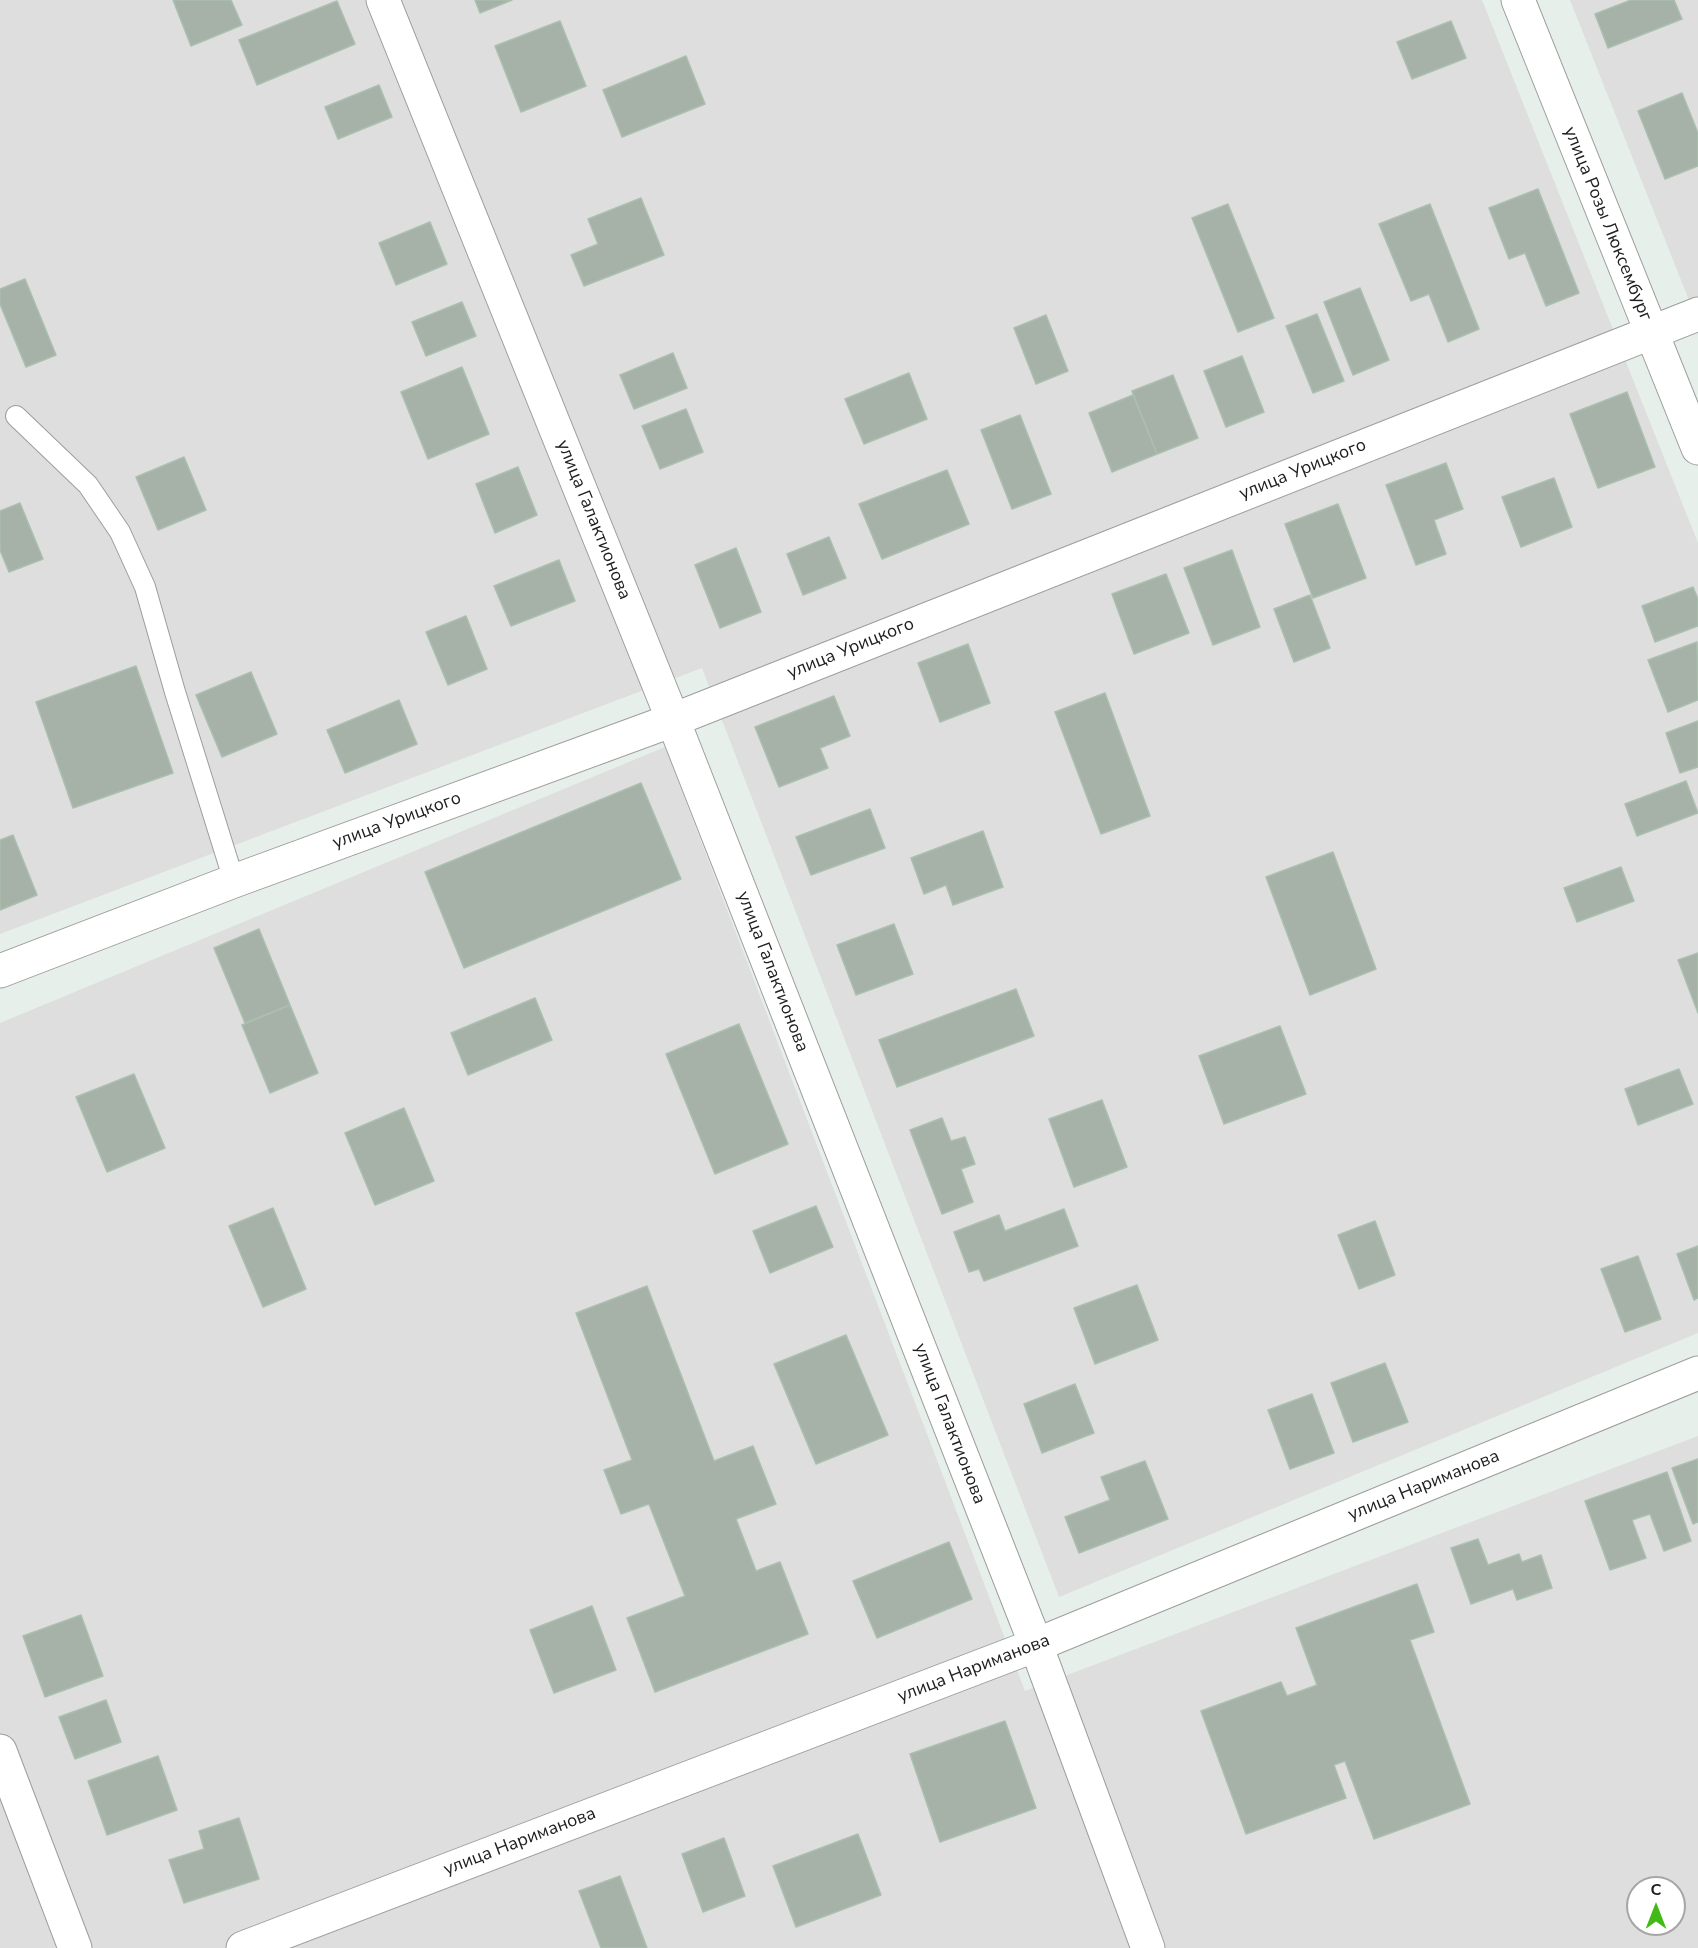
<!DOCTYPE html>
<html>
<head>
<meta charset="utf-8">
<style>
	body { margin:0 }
	#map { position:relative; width:1698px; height:1948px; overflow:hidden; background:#e7efea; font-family:"Nunito Sans",sans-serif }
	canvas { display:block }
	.north { position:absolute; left:1626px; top:1876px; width:60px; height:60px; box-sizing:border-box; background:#fff; border:2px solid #a6a6a6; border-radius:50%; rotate:0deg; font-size:16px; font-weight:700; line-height:24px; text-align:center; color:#202020 }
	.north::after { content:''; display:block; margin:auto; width:21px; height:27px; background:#41b916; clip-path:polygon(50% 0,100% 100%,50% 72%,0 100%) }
</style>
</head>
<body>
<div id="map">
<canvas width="1698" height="1948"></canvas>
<div class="north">С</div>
</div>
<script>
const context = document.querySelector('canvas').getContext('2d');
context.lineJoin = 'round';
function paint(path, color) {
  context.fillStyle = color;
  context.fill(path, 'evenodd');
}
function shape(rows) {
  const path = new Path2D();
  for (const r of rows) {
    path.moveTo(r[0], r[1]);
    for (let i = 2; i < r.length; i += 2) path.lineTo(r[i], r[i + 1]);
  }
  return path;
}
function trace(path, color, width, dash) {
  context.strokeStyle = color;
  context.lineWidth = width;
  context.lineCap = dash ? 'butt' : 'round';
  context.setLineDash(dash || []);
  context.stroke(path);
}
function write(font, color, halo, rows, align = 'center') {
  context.font = font + ' "Nunito Sans",sans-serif';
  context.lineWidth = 5;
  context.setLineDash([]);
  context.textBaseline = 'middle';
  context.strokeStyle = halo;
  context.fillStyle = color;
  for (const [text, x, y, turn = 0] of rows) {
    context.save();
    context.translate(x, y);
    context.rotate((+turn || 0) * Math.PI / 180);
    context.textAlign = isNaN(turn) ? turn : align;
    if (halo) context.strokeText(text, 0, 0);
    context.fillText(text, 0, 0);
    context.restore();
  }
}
const residential = shape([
	[0,0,1482,0,1698,543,1698,1333,1059,1597,702,668,0,934],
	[1570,0,1698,0,1698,323],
	[665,747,1025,1691,1698,1436,1698,1948,0,1948,0,1023],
	[1638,1888,1674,1888,1674,1924,1638,1924]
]);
const building = shape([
	[173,0,231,0,242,25,191,46,173,0],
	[475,0,512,0,480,13,475,0],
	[1631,0,1674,0,1682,19,1608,48,1595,14,1631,0],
	[337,1,355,44,257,85,239,40,337,1],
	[560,21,586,86,521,112,495,46,560,21],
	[1451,21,1466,58,1412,79,1397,42,1451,21],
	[686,56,705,104,622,137,603,90,686,56],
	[379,85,392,117,338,139,325,107,379,85],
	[1682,93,1698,133,1698,166,1665,179,1638,111,1682,93],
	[1538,189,1579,293,1546,306,1525,253,1509,259,1489,208,1538,189],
	[641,198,664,255,584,286,571,255,598,244,588,219,641,198],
	[1228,204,1274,318,1238,332,1192,218,1228,204],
	[1430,204,1479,329,1448,342,1429,294,1411,301,1379,224,1430,204],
	[430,222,447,264,396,285,379,243,430,222],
	[25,279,56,355,26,367,0,304,0,289,25,279],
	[1360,288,1389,360,1353,375,1324,302,1360,288],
	[462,302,476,336,426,356,412,322,462,302],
	[1317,314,1344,381,1313,393,1286,326,1317,314],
	[1046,315,1068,371,1036,384,1014,328,1046,315],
	[673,353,687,388,634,409,620,375,673,353],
	[1242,356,1264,412,1226,427,1204,371,1242,356],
	[462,367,489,434,428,459,401,392,462,367],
	[909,373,927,419,864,444,845,399,909,373],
	[1173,375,1198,438,1157,454,1132,391,1173,375],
	[1627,392,1655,467,1598,488,1570,414,1627,392],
	[1133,395,1157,454,1112,472,1089,413,1133,395],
	[686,409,703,452,660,469,642,426,686,409],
	[1020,415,1051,494,1012,509,981,430,1020,415],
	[184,457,206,510,158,530,136,477,184,457],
	[1446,463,1463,509,1434,520,1446,554,1416,565,1386,485,1446,463],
	[518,467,537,515,495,533,476,484,518,467],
	[947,470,969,524,882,559,859,504,947,470],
	[1554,478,1572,527,1521,547,1502,497,1554,478],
	[20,503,43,559,9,572,0,550,0,511,20,503],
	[1338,504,1366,578,1313,598,1285,524,1338,504],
	[829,537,846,578,803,595,787,554,829,537],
	[736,548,761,612,720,628,695,565,736,548],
	[1232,550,1260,627,1213,645,1184,568,1232,550],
	[559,560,575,601,511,626,494,586,559,560],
	[1166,574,1189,633,1134,654,1112,594,1166,574],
	[1693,587,1698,599,1698,626,1655,642,1642,606,1693,587],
	[1310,595,1330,648,1294,662,1274,609,1310,595],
	[466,616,487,669,448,685,426,632,466,616],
	[1697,642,1698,700,1668,712,1648,660,1697,642],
	[968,644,990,703,940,722,918,663,968,644],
	[136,666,173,773,73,808,36,702,136,666],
	[251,672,277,734,222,757,196,695,251,672],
	[1105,693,1150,816,1101,834,1055,712,1105,693],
	[834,696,850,736,820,748,828,768,779,787,755,727,834,696],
	[399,700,417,744,345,773,327,730,399,700],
	[1698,721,1698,767,1680,773,1666,733,1698,721],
	[1686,781,1698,813,1637,836,1625,804,1686,781],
	[641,783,681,879,464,968,425,872,641,783],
	[870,809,885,848,811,875,796,837,870,809],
	[983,831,1003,887,953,905,946,885,924,894,911,858,983,831],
	[13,835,37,895,0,910,0,840,13,835],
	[1333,852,1376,969,1310,995,1266,877,1333,852],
	[1621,867,1634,901,1577,922,1564,888,1621,867],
	[894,924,913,974,856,995,837,945,894,924],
	[259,929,290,1005,245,1023,214,948,259,929],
	[1698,953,1698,1013,1678,960,1698,953],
	[1016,989,1034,1036,897,1087,879,1040,1016,989],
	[535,998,552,1040,468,1075,451,1033,535,998],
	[290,1005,318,1073,270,1093,242,1025,290,1005],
	[739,1024,788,1144,715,1174,666,1054,739,1024],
	[1280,1026,1306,1094,1224,1124,1199,1056,1280,1026],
	[1679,1069,1693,1104,1638,1125,1625,1089,1679,1069],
	[134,1074,165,1148,107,1172,76,1097,134,1074],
	[1102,1100,1127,1167,1074,1187,1049,1119,1102,1100],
	[404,1108,434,1181,375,1205,345,1133,404,1108],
	[942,1118,951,1141,965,1137,975,1164,961,1169,973,1202,942,1214,910,1130,942,1118],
	[816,1206,833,1247,770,1273,753,1231,816,1206],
	[273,1208,306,1289,263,1307,229,1226,273,1208],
	[1064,1209,1078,1246,984,1281,979,1269,969,1272,954,1232,999,1215,1005,1231,1064,1209],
	[1375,1221,1395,1275,1359,1289,1338,1235,1375,1221],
	[1698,1246,1698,1298,1694,1300,1677,1254,1698,1246],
	[1638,1256,1661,1319,1625,1332,1601,1269,1638,1256],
	[1137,1285,1158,1340,1095,1364,1074,1308,1137,1285],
	[647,1286,714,1461,753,1446,776,1504,736,1519,756,1571,780,1562,808,1634,655,1692,627,1618,685,1596,649,1504,621,1514,604,1470,632,1460,576,1313,647,1286],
	[846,1335,888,1435,816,1464,774,1364,846,1335],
	[1385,1363,1408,1422,1353,1442,1331,1383,1385,1363],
	[1075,1384,1094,1433,1042,1453,1024,1404,1075,1384],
	[1312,1394,1334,1453,1290,1469,1268,1410,1312,1394],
	[1698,1459,1698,1522,1693,1524,1672,1468,1698,1459],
	[1145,1461,1168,1519,1079,1553,1065,1517,1110,1500,1101,1477,1145,1461],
	[1667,1472,1691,1541,1664,1551,1650,1514,1632,1520,1646,1558,1610,1570,1585,1501,1667,1472],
	[1478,1539,1488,1565,1519,1554,1522,1562,1541,1555,1552,1588,1517,1600,1513,1589,1471,1604,1451,1548,1478,1539],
	[949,1542,972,1599,877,1638,853,1581,949,1542],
	[1417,1584,1434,1632,1410,1640,1470,1804,1374,1839,1345,1761,1334,1765,1346,1798,1246,1834,1201,1711,1281,1682,1287,1696,1317,1685,1296,1628,1417,1584],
	[592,1606,616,1670,554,1693,530,1630,592,1606],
	[81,1615,103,1676,45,1697,23,1636,81,1615],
	[106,1700,121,1742,75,1759,59,1717,106,1700],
	[1005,1721,1036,1808,940,1842,910,1754,1005,1721],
	[158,1756,177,1810,107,1835,88,1781,158,1756],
	[239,1818,259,1879,184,1903,169,1860,204,1849,199,1831,239,1818],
	[858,1834,881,1895,796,1927,773,1866,858,1834],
	[724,1838,745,1896,703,1912,682,1854,724,1838],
	[620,1876,647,1948,601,1948,579,1891,620,1876]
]);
const service = shape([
	[16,416,88,485,120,532,145,587,175,692,234,881]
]);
const minor = shape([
	[383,0,673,720,1036,1645,1148,1948],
	[1518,0,1698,448],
	[0,971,234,881,673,720,1698,314],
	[0,1751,75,1948],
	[243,1948,1036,1645,1698,1373]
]);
const streetNames = [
	["улица Розы Люксембург",1607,224,68],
	["улица Урицкого",1303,470,-22],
	["улица Галактионова",593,520,68],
	["улица Урицкого",851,649,-22],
	["улица Урицкого",397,821,-20],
	["улица Галактионова",772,972,69],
	["улица Галактионова",949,1424,69],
	["улица Нариманова",1424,1486,-22],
	["улица Нариманова",974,1669,-21],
	["улица Нариманова",520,1842,-21]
];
paint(residential, '#dddedd');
paint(building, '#a6b1a8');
trace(building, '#abbfaf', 1.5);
trace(service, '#9d9d9d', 22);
trace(minor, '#9d9d9d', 35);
trace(service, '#fff', 20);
trace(minor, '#fff', 33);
write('18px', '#202020', '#fff', streetNames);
</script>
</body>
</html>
